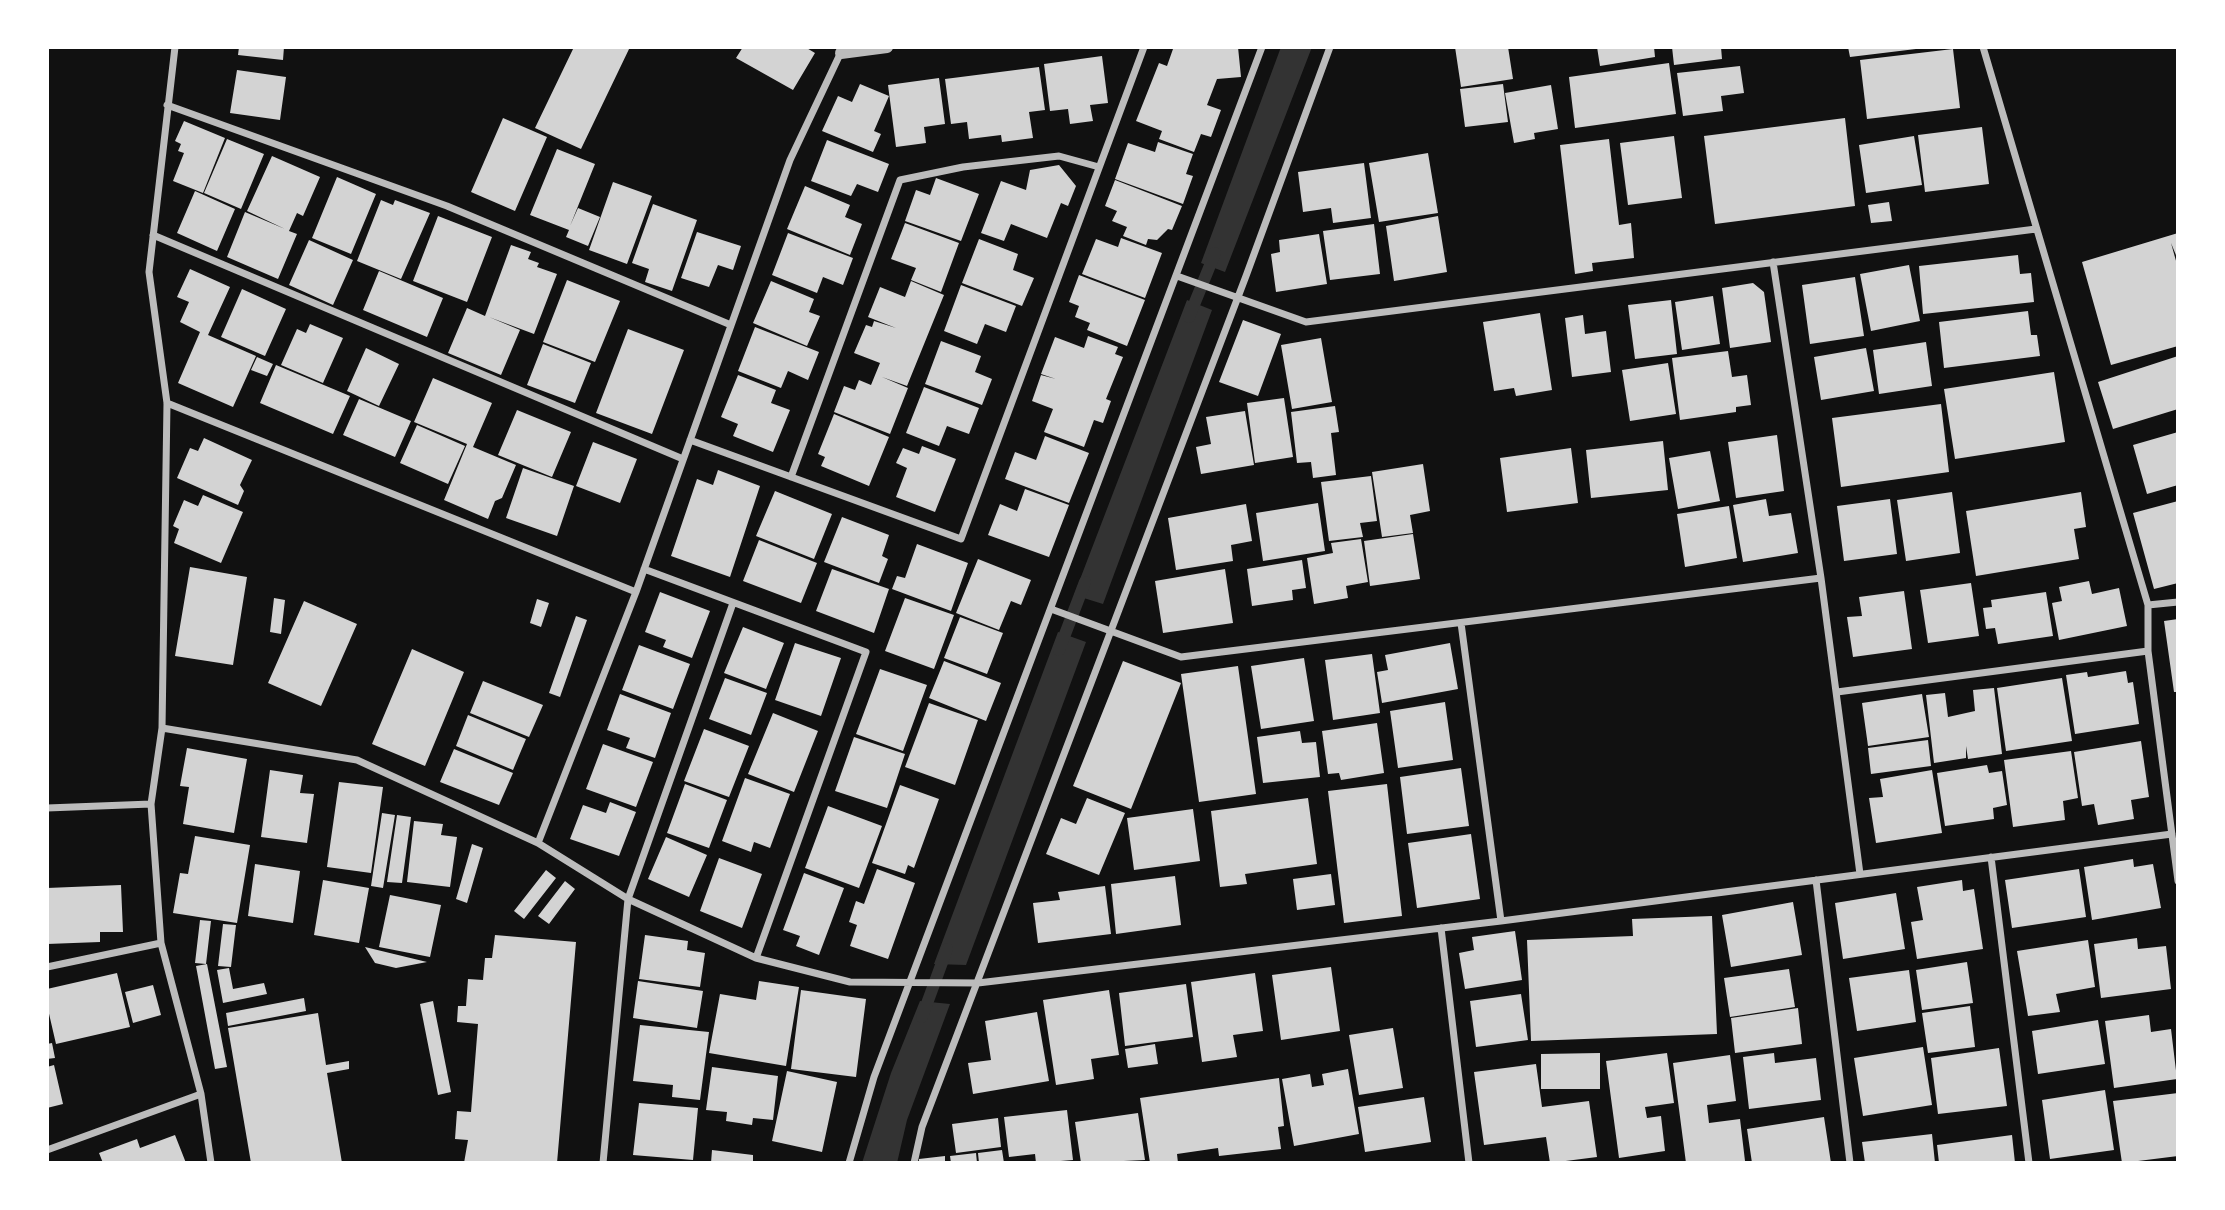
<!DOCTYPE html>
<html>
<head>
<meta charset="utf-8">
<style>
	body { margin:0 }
	#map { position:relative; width:2225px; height:1210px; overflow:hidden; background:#111; font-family:Figtree,sans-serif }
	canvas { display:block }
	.frame { position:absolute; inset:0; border:49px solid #fff; pointer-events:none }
</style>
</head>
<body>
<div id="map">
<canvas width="2225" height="1210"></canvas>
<div class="frame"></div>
</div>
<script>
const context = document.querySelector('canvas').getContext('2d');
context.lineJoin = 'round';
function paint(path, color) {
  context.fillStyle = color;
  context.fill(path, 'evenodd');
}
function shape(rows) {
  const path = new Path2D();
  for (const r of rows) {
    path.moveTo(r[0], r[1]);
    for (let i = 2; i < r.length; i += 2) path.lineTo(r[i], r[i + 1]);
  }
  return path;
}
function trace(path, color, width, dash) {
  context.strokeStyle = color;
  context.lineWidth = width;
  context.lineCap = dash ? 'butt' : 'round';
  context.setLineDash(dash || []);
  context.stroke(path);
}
const water = shape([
	[1281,47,1312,47,1225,272,1201,263],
	[1187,300,1212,310,1103,604,1074,595],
	[1058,632,1086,642,966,965,934,964],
	[920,1001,950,1004,907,1120,897,1163,862,1163,891,1073]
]);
const stream = shape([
	[1189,317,1215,253],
	[1059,650,1085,582],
	[922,1017,947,949]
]);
const building = shape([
	[239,47,284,47,283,60,238,55],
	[574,47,630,47,581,149,535,128],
	[743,47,805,47,815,53,793,90,736,58],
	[1238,47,1241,77,1217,79,1207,105,1221,110,1211,137,1201,134,1194,152,1159,139,1162,131,1136,121,1159,63,1167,66,1173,49],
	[1455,47,1508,47,1513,79,1461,87],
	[1597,47,1654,47,1655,57,1600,66],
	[1672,47,1721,47,1722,59,1674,65],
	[1848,47,1916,47,1916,49,1850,57],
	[1953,49,1960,108,1867,119,1860,60],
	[1102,56,1108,103,1090,105,1093,121,1070,124,1068,109,1050,111,1044,64],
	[1669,63,1676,114,1575,128,1569,77],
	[1740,66,1744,93,1721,96,1723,111,1683,116,1677,73],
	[1039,67,1045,110,1029,112,1033,138,1002,142,1001,135,969,139,967,122,951,124,945,79],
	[237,70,286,77,280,120,230,113],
	[939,78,945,124,924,127,926,143,896,147,888,85],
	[860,84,889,96,874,131,881,134,873,152,822,131,838,96,852,102],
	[1503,84,1508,122,1465,127,1460,89],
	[1551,85,1558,129,1534,133,1535,139,1514,143,1505,93],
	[503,118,547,137,515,211,471,192],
	[1845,118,1855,206,1715,224,1704,136],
	[184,121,225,138,203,193,173,181,184,153,178,151,181,144,175,141],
	[1982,127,1989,184,1925,192,1918,135],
	[1674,136,1682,198,1628,205,1620,143],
	[1914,136,1922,185,1866,193,1859,145],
	[227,139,264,154,241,209,204,193],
	[1609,139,1619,225,1631,223,1634,258,1592,263,1593,271,1575,274,1560,145],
	[827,140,889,164,878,192,857,184,851,196,811,181],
	[1158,142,1193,154,1186,174,1193,176,1183,204,1115,179,1128,143,1155,152],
	[557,149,595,164,570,226,578,208,600,217,588,246,566,237,569,230,530,215],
	[1428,153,1438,213,1379,222,1369,163],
	[272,156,320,177,303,216,297,213,289,231,297,234,278,279,227,257,245,212,285,229,247,211],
	[1364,163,1371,218,1333,223,1331,208,1303,212,1298,172],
	[1059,165,1076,186,1068,206,1061,203,1047,238,1011,224,1004,241,981,233,1001,181,1026,190,1030,170],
	[337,177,376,194,351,254,312,238],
	[936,178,979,194,961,241,905,221,916,190,930,195],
	[1115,180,1182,206,1172,230,1168,229,1157,240,1148,239,1146,245,1123,236,1127,227,1112,221,1117,211,1105,206],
	[613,182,652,196,627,264,589,250],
	[805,186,850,205,845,217,862,224,850,255,787,229],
	[195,191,235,209,217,251,177,233],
	[381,200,393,205,395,200,430,213,401,279,357,261],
	[1889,202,1892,221,1871,223,1868,205],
	[653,204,697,220,672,291,645,282,649,269,632,263],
	[438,216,492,237,467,302,413,281],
	[1438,216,1447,272,1394,281,1386,226],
	[905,223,959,243,941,292,911,280,916,268,891,259],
	[1374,224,1380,274,1330,280,1323,231],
	[697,232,741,246,733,270,718,265,709,287,681,278],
	[788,233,853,258,843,285,823,277,817,293,772,275],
	[2178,233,2178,260,2171,243,2178,268,2178,346,2111,365,2082,262],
	[1319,234,1327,284,1276,292,1271,254,1280,252,1279,240],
	[1121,238,1162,253,1145,298,1082,274,1096,239,1118,247],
	[979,239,1018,254,1013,270,1034,278,1022,306,962,283],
	[309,240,353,260,333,305,289,285],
	[511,245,531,252,528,259,539,263,537,267,557,274,534,334,489,317,520,330,501,375,448,353,467,308,485,316],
	[2018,255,2020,274,2031,273,2034,302,1923,314,1919,266],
	[1909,265,1920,321,1871,331,1860,274],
	[190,269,230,287,208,335,256,356,233,407,178,383,200,332,180,322,189,302,177,297],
	[379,271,443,298,427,337,363,310],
	[1079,275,1145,300,1127,346,1087,330,1090,323,1075,317,1079,306,1069,302],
	[1855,277,1864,336,1810,344,1802,285],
	[567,280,620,301,595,362,543,342],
	[771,281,814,299,809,312,820,316,807,346,753,323],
	[911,281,944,295,907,386,882,377,908,388,890,434,834,412,844,386,855,390,859,380,871,385,880,363,854,353,866,325,872,327,874,321,896,328,868,317,880,287,905,297],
	[1753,283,1764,292,1771,342,1730,348,1722,288],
	[961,285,1016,306,1006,332,985,324,977,344,944,331],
	[242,289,286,309,265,356,221,337],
	[1713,296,1720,344,1682,350,1675,302],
	[1671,300,1677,354,1635,359,1628,305],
	[2028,311,2031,335,2037,335,2040,356,1944,368,1939,322],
	[1540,313,1552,390,1516,396,1514,388,1494,391,1483,322],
	[1583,315,1585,334,1606,331,1611,372,1572,377,1565,318],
	[1243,320,1281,334,1258,396,1219,382],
	[310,324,343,338,323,383,281,365,297,329,306,333],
	[755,327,819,352,808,380,788,371,781,388,738,371],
	[628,329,684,350,652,434,596,413],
	[1088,336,1118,347,1115,354,1123,357,1106,399,1111,401,1103,423,1094,420,1084,447,1044,432,1053,409,1032,401,1041,375,1056,379,1041,374,1055,337,1084,348],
	[1321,338,1332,402,1292,409,1281,345],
	[941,341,981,356,975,372,992,379,982,405,925,384],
	[1926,342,1932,386,1879,394,1873,350],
	[543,344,591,363,575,403,527,385],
	[366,348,399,364,379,406,347,391],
	[1866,348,1874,391,1821,400,1814,357],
	[1728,351,1732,377,1747,375,1751,405,1736,407,1736,412,1680,420,1672,358],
	[2178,356,2178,409,2113,429,2098,382],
	[257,357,273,364,267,376,251,370],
	[1668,363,1676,414,1630,421,1622,370],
	[276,365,350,396,333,434,260,403],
	[2054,372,2065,442,1955,459,1944,389],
	[738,375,776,390,771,403,790,410,773,452,733,436,738,424,721,417],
	[433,378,492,403,473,447,516,465,502,498,495,501,488,519,444,500,467,444,414,422],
	[924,387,979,408,969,434,947,426,939,446,906,433],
	[1284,398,1293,457,1255,463,1247,403],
	[359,399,411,421,395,457,343,435],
	[1941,404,1949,472,1841,487,1832,418],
	[1335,406,1339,432,1331,433,1336,475,1313,478,1311,462,1297,463,1291,412],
	[517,410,571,432,552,477,498,455],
	[1245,411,1254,465,1201,474,1196,447,1211,444,1206,417],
	[834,414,889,437,869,486,821,466,825,457,818,454],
	[417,425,465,446,448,484,400,463],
	[2178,432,2178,485,2147,494,2133,445],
	[1777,435,1784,491,1736,498,1728,442],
	[1045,436,1089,453,1069,503,1005,479,1015,452,1036,460],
	[204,438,252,460,240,485,244,491,238,505,177,478,190,448,198,451],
	[1663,441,1668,490,1591,498,1586,450],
	[593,442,637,459,620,503,576,486],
	[922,446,956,459,935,512,896,497,907,468,896,463,903,448,919,454],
	[1571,448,1578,503,1507,512,1500,458],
	[1710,451,1720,501,1678,509,1669,458],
	[1423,464,1430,511,1410,515,1413,533,1382,537,1372,472],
	[523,468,574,486,557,536,506,518],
	[718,470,760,486,730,577,671,556,697,479,713,485],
	[1371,476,1377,521,1360,523,1363,537,1329,541,1321,482],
	[1025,489,1069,505,1049,557,988,535,1000,504,1017,511],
	[775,491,832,514,814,559,756,536],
	[1952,492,1960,553,1906,561,1897,500],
	[2081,492,2086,527,2074,529,2079,559,1976,576,1966,511],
	[203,495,243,512,221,563,174,543,179,529,173,526,184,500,198,506],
	[1766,499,1769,516,1791,513,1798,553,1743,562,1733,505],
	[1890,499,1897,554,1844,561,1837,506],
	[2178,501,2178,583,2154,589,2133,513],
	[1318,503,1325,551,1263,561,1256,513],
	[1246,504,1252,541,1231,545,1233,561,1176,570,1168,518],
	[1729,506,1737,558,1685,567,1677,514],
	[842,517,889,535,882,556,888,559,879,583,824,562],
	[1413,534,1420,579,1370,586,1364,541],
	[1361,539,1368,582,1346,586,1348,598,1314,604,1307,558,1333,553,1331,543],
	[759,540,817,563,801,603,743,581],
	[917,544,968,563,951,611,892,589,897,576,905,578],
	[978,559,1031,580,1021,605,1011,601,999,630,956,613],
	[1302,560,1306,588,1292,590,1293,600,1252,606,1247,569],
	[190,567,247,577,233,665,175,656],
	[832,569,889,589,874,633,816,611],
	[1225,569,1233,623,1163,633,1155,581],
	[2089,581,2092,594,2119,588,2127,626,2059,640,2052,603,2062,601,2059,587],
	[1971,583,1979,636,1928,643,1920,590],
	[1904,591,1912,649,1853,657,1847,617,1862,616,1859,597],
	[660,592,710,611,692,658,663,647,666,640,645,632],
	[2046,592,2053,636,1998,644,1995,628,1986,629,1983,608,1992,607,1991,600],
	[274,598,285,600,281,634,270,632],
	[905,598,954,615,934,669,885,651],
	[537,599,549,603,541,627,530,623],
	[304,601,357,624,321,706,268,683],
	[576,616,587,620,560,697,549,693],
	[960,617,1003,633,987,674,944,658],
	[2178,619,2178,692,2174,692,2164,621],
	[743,627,784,643,766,689,724,673],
	[795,643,841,658,821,716,775,700],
	[1450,643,1458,689,1382,703,1377,672,1388,670,1385,655],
	[639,645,690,664,673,709,622,690],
	[412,649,464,672,425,766,372,744],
	[1372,654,1380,713,1333,720,1325,660],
	[1304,658,1314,721,1261,729,1251,666],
	[944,661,1001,683,986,721,929,698],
	[1123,661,1181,683,1131,809,1073,786],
	[1238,666,1256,794,1199,802,1181,674],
	[880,669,927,685,903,751,856,734],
	[2126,671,2128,683,2133,682,2139,724,2075,734,2066,675,2087,672,2088,677],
	[725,678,767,693,751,735,709,719],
	[2062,678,2072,741,2006,751,1997,688],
	[483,681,543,705,529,737,470,713],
	[1994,688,2002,754,1968,759,1966,746,1966,758,1934,763,1926,695,1945,693,1948,717,1975,711,1973,690],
	[620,694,671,713,655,758,626,748,630,738,607,730],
	[1922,694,1929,737,1868,746,1862,703],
	[1445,702,1453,760,1398,768,1390,711],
	[929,703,978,720,955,785,905,767],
	[773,713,818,731,794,792,748,774],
	[468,715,526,739,513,770,456,746],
	[1377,723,1384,773,1341,780,1339,773,1328,774,1322,731],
	[704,729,749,746,729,797,684,781],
	[1300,731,1302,743,1316,742,1320,777,1263,783,1257,737],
	[854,737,905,754,887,808,835,791],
	[1928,740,1931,766,1871,774,1868,748],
	[2141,741,2149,797,2131,800,2134,819,2098,825,2094,804,2082,806,2074,752],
	[603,744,653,762,636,807,586,789],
	[187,748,247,759,234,833,183,824,189,787,180,786],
	[454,749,513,773,499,805,440,782],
	[2071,751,2078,798,2063,801,2065,820,2013,827,2004,760],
	[1987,765,1989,773,2002,771,2007,805,1993,808,1994,819,1945,826,1937,773],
	[1461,768,1469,826,1407,834,1400,777],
	[270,770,303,775,300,793,314,794,307,843,261,837],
	[1932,770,1942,833,1876,843,1869,798,1883,797,1880,779],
	[745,778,790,794,770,848,754,842,751,852,722,841],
	[339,782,383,787,371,873,327,867],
	[685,784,727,800,709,848,667,833],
	[1387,784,1402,916,1344,923,1328,791],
	[900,785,939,799,914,868,908,865,905,874,872,863],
	[1087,798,1125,813,1099,875,1046,854,1061,818,1076,824],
	[1308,798,1317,864,1245,874,1247,884,1220,887,1211,811],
	[610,802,636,812,619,856,570,839,583,805,606,813],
	[828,806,882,826,859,888,805,868],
	[1193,809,1200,861,1134,870,1127,818],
	[382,813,395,815,383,888,371,886],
	[397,815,411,817,402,883,387,882],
	[414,821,443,824,441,835,457,837,450,887,407,882],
	[1471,834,1480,899,1417,908,1408,843],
	[195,836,250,845,237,923,173,913,180,873,188,874],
	[666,837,707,855,689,897,648,879],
	[472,844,483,848,467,903,456,899],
	[719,858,762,874,742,928,700,911],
	[2133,859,2134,867,2153,864,2161,908,2092,920,2084,867],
	[255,864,300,871,293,923,248,916],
	[877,869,915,883,888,959,850,946,857,925,849,922,856,901,864,904],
	[2079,869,2086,917,2012,928,2005,880],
	[546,870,556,878,524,919,514,911],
	[804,873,844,888,819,955,796,946,800,936,783,930],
	[1331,874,1335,905,1297,910,1293,879],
	[1175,876,1181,925,1116,934,1111,884],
	[323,880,369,888,359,943,314,935],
	[1962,880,1963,891,1974,889,1983,949,1917,959,1911,922,1923,920,1917,887],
	[565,881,575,889,549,924,538,916],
	[121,885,123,932,100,932,100,942,47,944,47,888],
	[1105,886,1111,934,1038,943,1033,903,1060,900,1058,892],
	[1896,893,1905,949,1843,959,1835,903],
	[390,895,441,905,430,957,379,947],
	[1793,902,1802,955,1731,967,1722,915],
	[1712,916,1717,1034,1531,1041,1527,940,1633,936,1632,919],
	[200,920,211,921,206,964,195,963],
	[223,924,236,925,231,967,218,966],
	[1515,931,1522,980,1465,989,1459,953,1474,950,1472,937],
	[495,935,576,942,557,1163,464,1163,468,1140,455,1139,457,1111,471,1112,478,1024,457,1022,458,1006,466,1006,468,979,483,980,485,958,492,958],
	[645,935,688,941,687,950,705,953,700,987,639,979],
	[2137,938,2138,949,2166,946,2171,989,2101,998,2094,944],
	[2088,940,2095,987,2056,994,2060,1012,2028,1016,2017,951],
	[365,947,427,962,396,968,375,963],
	[1967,962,1973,1003,1922,1010,1916,970],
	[207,964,227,1067,215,1069,196,966],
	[1331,967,1340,1031,1281,1040,1272,975],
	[229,968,233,989,264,983,267,994,223,1003,217,970],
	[1789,969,1795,1007,1730,1017,1724,978],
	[1909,970,1916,1022,1857,1031,1849,978],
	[117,973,130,1027,56,1044,47,1005,47,989],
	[1255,973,1263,1031,1233,1035,1237,1057,1202,1062,1191,982],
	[638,981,703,991,697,1028,633,1018],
	[759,981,799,987,786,1066,709,1053,720,994,756,1000],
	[1186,984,1193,1037,1125,1046,1119,993],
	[153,985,161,1015,133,1023,125,992],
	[801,990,866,999,856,1077,791,1069],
	[1109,990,1119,1055,1091,1059,1094,1079,1056,1085,1043,1000],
	[1521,994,1528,1040,1476,1047,1470,1001],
	[304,998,306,1011,228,1026,226,1013],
	[433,1001,451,1092,438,1095,420,1004],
	[1970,1006,1975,1047,1928,1053,1922,1013],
	[1798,1008,1802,1044,1735,1053,1731,1018],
	[1037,1012,1049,1081,973,1094,968,1063,991,1060,985,1021],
	[318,1013,326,1065,349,1061,349,1069,327,1073,342,1163,251,1163,228,1028],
	[2149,1015,2151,1032,2171,1029,2177,1079,2114,1088,2105,1021],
	[2098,1020,2105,1064,2038,1074,2032,1031],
	[640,1025,709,1032,700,1100,672,1097,673,1085,633,1081],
	[1393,1028,1403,1088,1359,1095,1349,1035],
	[52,1043,55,1058,47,1059,47,1044],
	[1155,1044,1158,1064,1128,1068,1125,1049],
	[1923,1047,1932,1105,1863,1116,1854,1058],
	[1999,1048,2007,1106,1938,1114,1931,1058],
	[1600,1053,1600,1089,1541,1089,1541,1054],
	[1667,1053,1674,1103,1645,1107,1647,1118,1661,1116,1665,1151,1619,1158,1606,1061],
	[1774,1053,1775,1063,1816,1058,1821,1100,1749,1109,1743,1057],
	[1730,1055,1736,1101,1707,1105,1709,1123,1740,1119,1745,1161,1686,1163,1673,1063],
	[1536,1064,1542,1107,1589,1101,1597,1157,1550,1163,1546,1137,1484,1145,1474,1072],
	[54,1065,63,1104,47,1108,47,1067],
	[712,1067,778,1076,773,1120,753,1118,752,1125,726,1121,727,1112,706,1110],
	[1348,1069,1359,1134,1294,1146,1282,1079,1310,1074,1312,1087,1324,1085,1322,1074],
	[787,1071,837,1082,822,1152,772,1141],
	[1279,1078,1284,1126,1278,1127,1281,1149,1219,1156,1218,1148,1177,1154,1178,1163,1150,1163,1140,1098],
	[2105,1090,2114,1150,2050,1159,2042,1100],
	[2178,1093,2178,1156,2122,1163,2113,1101],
	[1424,1097,1431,1142,1365,1152,1358,1107],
	[639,1103,698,1108,693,1160,633,1155],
	[1067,1110,1073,1160,1036,1163,1035,1154,1009,1157,1004,1117],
	[1138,1113,1145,1160,1081,1163,1075,1122],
	[1824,1117,1831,1163,1752,1163,1747,1129],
	[998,1118,1001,1147,956,1153,952,1124],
	[1932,1134,1935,1163,1865,1163,1862,1142],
	[175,1135,186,1163,103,1163,99,1153,137,1139,140,1148],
	[2012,1135,2015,1163,1939,1163,1937,1145],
	[712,1150,753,1155,753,1163,711,1163],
	[1002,1150,1004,1163,979,1163,978,1153],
	[976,1153,977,1163,951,1163,950,1156],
	[945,1156,945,1163,919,1163,919,1159]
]);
const minor = shape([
	[175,47,149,272,167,403,162,728,151,804,161,943,201,1094,211,1163],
	[1983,47,2148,605,2148,651,2178,881],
	[167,105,447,206,731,325],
	[153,235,683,459],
	[1773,262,1821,578,1860,874],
	[1177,276,1306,322,2036,229],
	[167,403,636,592],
	[690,440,961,539,1144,47],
	[791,477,900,180,963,167,1059,156,1099,167],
	[644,569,866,652,756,958],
	[2148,605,2178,602],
	[1051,609,1181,657,1821,578],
	[1461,623,1501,921],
	[1837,692,2148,651],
	[162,728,357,760,538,843,628,899,756,958,850,982,978,983,1501,921,2172,834],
	[47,808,151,804],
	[538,843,636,592,790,160,842,50],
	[1991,857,2029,1163],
	[1816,880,1850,1163],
	[1441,928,1469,1163],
	[47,967,161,943],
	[47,1150,201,1094],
	[603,1163,628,899,733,603],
	[849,1163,874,1077,1262,47],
	[914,1163,922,1127,1246,276,1330,47]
]);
const tertiary = shape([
	[841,53,887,47]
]);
paint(water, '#333');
trace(stream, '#333', 12);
paint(building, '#d3d3d3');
trace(minor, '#bcbcbc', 7);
trace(tertiary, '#bcbcbc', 12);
</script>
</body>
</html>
